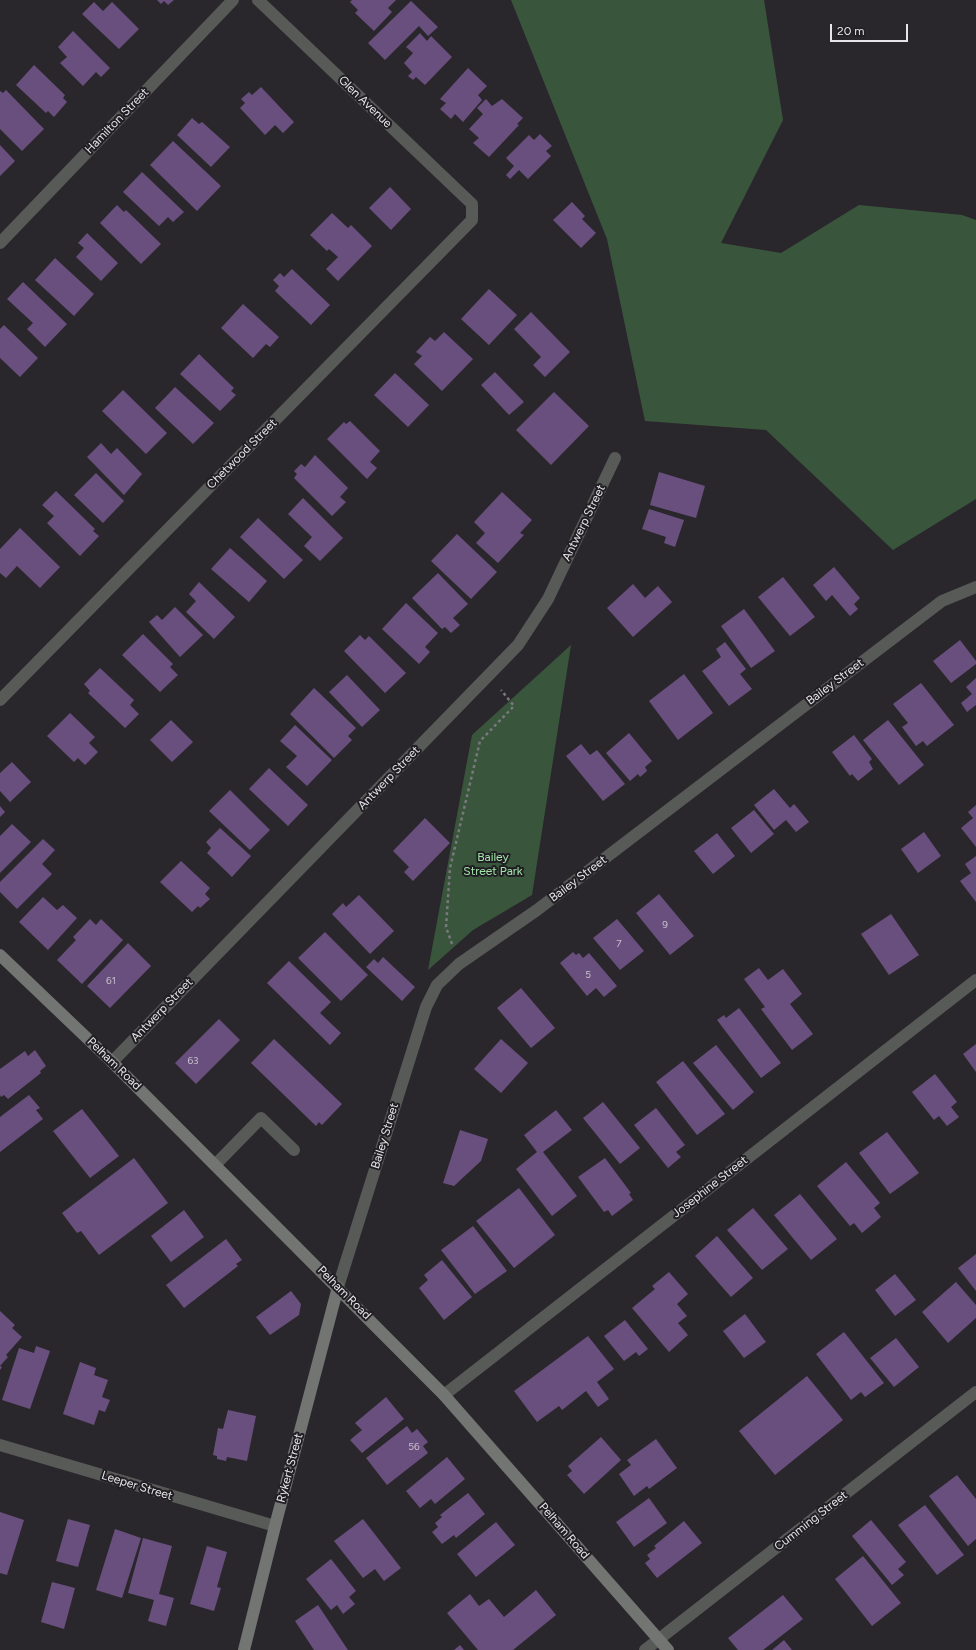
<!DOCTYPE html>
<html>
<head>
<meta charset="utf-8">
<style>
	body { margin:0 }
	#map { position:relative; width:976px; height:1650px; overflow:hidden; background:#2a272c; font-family:Figtree,sans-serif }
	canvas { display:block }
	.scale { position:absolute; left:830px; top:24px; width:78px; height:18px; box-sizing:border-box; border:2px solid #e7e5e8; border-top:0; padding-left:5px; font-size:12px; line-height:14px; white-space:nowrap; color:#e7e5e8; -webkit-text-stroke:3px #201e23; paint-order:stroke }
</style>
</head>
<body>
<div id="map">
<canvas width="976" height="1650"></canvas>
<div class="scale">20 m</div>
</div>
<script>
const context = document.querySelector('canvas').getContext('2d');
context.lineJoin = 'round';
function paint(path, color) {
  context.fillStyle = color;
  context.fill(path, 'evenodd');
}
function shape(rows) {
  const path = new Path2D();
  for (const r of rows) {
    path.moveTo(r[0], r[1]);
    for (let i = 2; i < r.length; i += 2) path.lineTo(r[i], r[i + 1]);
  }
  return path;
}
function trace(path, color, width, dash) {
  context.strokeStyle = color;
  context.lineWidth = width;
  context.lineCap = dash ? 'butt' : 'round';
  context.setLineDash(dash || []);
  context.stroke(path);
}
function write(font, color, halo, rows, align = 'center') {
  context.font = font + ' Figtree,sans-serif';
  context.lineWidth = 4;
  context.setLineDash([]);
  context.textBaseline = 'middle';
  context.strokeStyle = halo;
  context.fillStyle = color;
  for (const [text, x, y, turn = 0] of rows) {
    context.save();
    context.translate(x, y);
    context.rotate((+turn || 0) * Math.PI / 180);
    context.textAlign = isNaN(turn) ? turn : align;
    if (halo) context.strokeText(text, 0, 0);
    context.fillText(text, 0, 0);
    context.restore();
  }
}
const green = shape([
	[511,0,764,0,783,120,721,243,781,253,859,205,962,215,976,220,976,499,893,550,766,430,645,421,607,239],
	[571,645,532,895,473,930,428,970,472,735]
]);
const building = shape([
	[157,0,174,0,168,5,164,1,161,4],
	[352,0,396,0,388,8,392,12,374,31,355,13,358,10,350,2],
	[411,1,438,27,428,36,419,26,385,60,368,43],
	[94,2,103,11,112,2,139,29,119,49,82,14],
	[73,31,110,68,101,77,96,72,83,86,60,63,67,57,58,47],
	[420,33,427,41,431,36,452,57,425,85,416,77,413,80,408,76,412,72,404,63,413,53,406,47],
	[34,65,65,95,63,98,67,102,54,117,48,111,46,113,16,85],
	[468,68,487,86,478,95,482,100,463,122,455,114,451,119,440,109,446,103,440,99],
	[261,87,294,122,283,133,275,125,265,135,240,108,245,103,241,99,249,92,252,95],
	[6,90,44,129,22,151,0,129,0,91,3,93],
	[486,99,492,106,502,99,523,118,517,124,519,125,489,157,473,143,479,138,469,129,483,114,477,108],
	[192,118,199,124,202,122,230,147,211,167,177,135],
	[540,134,552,146,546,151,551,156,528,179,519,170,510,179,506,175,514,166,506,158,529,135,534,140],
	[173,141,221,186,197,211,150,165],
	[0,145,15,161,0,176],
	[142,172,184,212,173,222,168,217,159,226,123,192],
	[390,187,411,209,391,230,369,208],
	[572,202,585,216,582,219,596,233,581,248,553,220],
	[117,205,124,212,126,210,161,244,141,264,100,223],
	[332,213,348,228,351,225,372,246,338,281,326,269,338,257,329,249,327,251,310,235],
	[87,233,118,263,101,281,76,257,84,248,78,243],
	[55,258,94,294,74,316,35,280],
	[292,269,330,305,311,325,275,291,279,286,273,280,280,273,284,277],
	[23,282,67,324,45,347,27,329,33,323,7,299],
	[489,289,517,315,489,345,461,319],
	[243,304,279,337,270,347,266,344,253,358,221,328],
	[531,312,570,352,545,377,533,365,541,357,514,329],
	[4,325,38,358,20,377,0,358,0,329],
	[444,332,473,359,442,391,414,364,422,356,416,352,430,337,435,341],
	[199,354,234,388,231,391,236,395,220,411,180,374],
	[495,372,524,402,509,415,481,385],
	[395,373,429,405,408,427,374,395],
	[175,387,214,423,193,444,155,408],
	[123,390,167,433,146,454,102,411],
	[554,392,589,426,551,465,516,430],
	[350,421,380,451,370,462,377,468,367,479,327,439,344,422,346,424],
	[101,443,111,454,117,448,142,474,124,495,87,457],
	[315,455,348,488,340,497,346,502,332,516,294,478,297,474,294,471,301,464,305,467],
	[659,472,705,486,696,518,650,505],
	[96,473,124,501,103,523,74,495],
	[56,491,95,529,93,531,99,536,80,556,47,523,54,516,42,505],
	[502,492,532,520,520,533,524,535,498,563,476,543,485,533,474,522],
	[303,498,343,538,320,561,304,546,312,537,288,514],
	[649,509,684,520,675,547,664,543,666,537,642,529],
	[258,518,303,560,284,579,240,537],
	[20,528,60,567,40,588,17,566,6,578,0,573,0,549],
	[457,534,497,572,471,599,431,561],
	[230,548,267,581,249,602,211,569],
	[834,567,860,598,854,604,858,609,850,616,832,595,826,601,813,585],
	[438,573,468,604,453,618,460,625,451,633,445,627,442,629,412,598],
	[783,577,815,617,790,636,758,597],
	[199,582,235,617,214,639,186,612,196,601,189,594],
	[633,584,645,598,658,586,672,602,633,637,607,608],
	[406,603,438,633,425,647,430,652,419,664,382,629],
	[175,607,203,635,180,657,149,622,157,615,162,620],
	[744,609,775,651,751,668,721,626],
	[143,634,173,664,170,667,178,675,160,692,122,655],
	[360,635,365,640,369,636,406,673,385,693,344,651],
	[960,640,976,661,976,664,951,683,933,661],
	[725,642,746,669,740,674,752,689,729,706,702,671,721,657,716,649],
	[100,668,134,700,130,705,139,714,125,728,88,693,90,691,84,684],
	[684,674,713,713,678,740,649,701],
	[347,675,380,710,362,727,329,692],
	[976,678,976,705,967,712,961,703,972,694,966,687],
	[921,683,954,725,927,746,923,741,916,746,902,727,908,723,893,704],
	[314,688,356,728,348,736,352,740,334,758,290,714],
	[70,713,95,737,89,743,98,752,85,765,78,758,74,762,47,736],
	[171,720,193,742,172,762,150,740],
	[888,720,924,765,899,785,863,740],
	[295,725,332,760,307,786,286,767,297,756,280,741],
	[629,733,652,761,645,767,647,771,640,777,638,774,630,781,606,753],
	[854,735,872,759,869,762,873,769,858,781,852,774,850,776,832,752],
	[581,744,590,755,597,750,625,784,603,801,566,756],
	[12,762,31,782,10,802,0,791,0,773],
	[269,768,308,805,288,826,249,789],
	[774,789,790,808,794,804,809,822,796,832,786,820,774,830,754,805],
	[230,790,270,830,250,850,209,811],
	[976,805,976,847,961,828,973,818,968,812],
	[0,806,5,812,0,817],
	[754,810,774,834,751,853,731,828],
	[425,818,450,843,413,881,404,872,409,867,393,851],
	[12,824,31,842,0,873,0,836],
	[220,828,251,856,232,877,207,853,211,848,206,842],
	[924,832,941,856,918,873,901,849],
	[717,833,735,856,713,874,694,851],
	[43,839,55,850,42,864,52,874,17,909,0,892,0,882],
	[976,856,976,902,960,881,971,873,965,864],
	[181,861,210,888,205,894,210,899,200,908,198,906,192,912,160,882],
	[659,894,694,936,670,955,636,913],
	[359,895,394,931,370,954,332,914,343,903,346,907],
	[43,897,57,910,63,905,77,918,48,950,19,922],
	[891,914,919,955,889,975,861,934],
	[90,919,96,925,101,919,123,940,82,984,57,960,76,940,73,937],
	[617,919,644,951,620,970,593,938],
	[325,932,368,975,341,1001,298,958],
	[128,943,151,966,110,1008,87,986],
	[573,952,576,955,579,953,583,958,589,953,617,986,604,997,596,988,587,996,560,963],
	[383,957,415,987,402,1001,366,967,374,959,378,963],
	[289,961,331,1002,320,1013,341,1033,330,1045,267,983],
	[759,968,768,980,783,969,802,994,790,1004,813,1034,792,1050,761,1009,765,1007,744,979],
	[521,988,555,1028,531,1048,497,1008],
	[739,1008,781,1063,761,1078,717,1020,724,1015,726,1018],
	[219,1019,240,1040,196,1084,175,1063],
	[274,1039,342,1104,322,1125,319,1122,316,1126,251,1063],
	[501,1039,528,1063,501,1093,474,1069],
	[976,1044,976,1072,963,1054],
	[716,1045,754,1092,733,1110,693,1063],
	[35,1050,46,1066,40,1071,41,1073,8,1099,4,1095,1,1097,0,1095,0,1069,25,1051,28,1056],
	[683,1061,725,1114,697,1135,656,1082],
	[935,1074,957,1102,951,1107,959,1117,947,1126,939,1116,934,1120,912,1092],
	[29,1095,40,1108,36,1110,43,1119,0,1152,0,1117],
	[603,1102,640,1148,620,1164,583,1118],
	[656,1108,685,1145,676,1152,681,1157,668,1168,634,1125],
	[82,1109,119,1156,90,1178,53,1131],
	[556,1110,572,1130,543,1152,577,1196,552,1216,516,1169,537,1152,524,1135],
	[460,1130,488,1139,481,1161,454,1186,443,1183],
	[887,1132,919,1173,890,1194,859,1153],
	[134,1158,168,1203,99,1255,81,1231,77,1233,62,1213],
	[605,1158,631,1193,629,1194,633,1200,612,1216,608,1210,604,1212,578,1177],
	[846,1162,880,1203,874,1208,881,1217,862,1233,854,1223,850,1226,817,1186],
	[519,1188,555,1235,514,1268,476,1221],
	[800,1194,837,1239,811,1260,774,1215],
	[753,1208,788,1249,762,1270,727,1230],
	[184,1210,204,1237,171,1262,151,1236],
	[473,1226,507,1271,475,1294,441,1250],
	[717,1236,753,1278,731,1297,695,1256],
	[226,1239,242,1260,236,1264,238,1266,184,1308,166,1285],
	[976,1254,976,1291,958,1268],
	[442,1260,472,1297,444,1320,419,1288,428,1280,424,1275],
	[669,1272,688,1294,677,1304,687,1316,678,1323,688,1335,669,1352,632,1308,655,1289,652,1286],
	[895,1274,916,1300,895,1316,875,1290],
	[956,1282,976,1305,976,1318,948,1343,922,1312],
	[291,1291,301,1304,299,1315,270,1335,256,1317],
	[0,1311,15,1325,12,1328,22,1337,6,1355,8,1357,0,1366,2,1367,0,1370],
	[745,1314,766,1342,744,1358,723,1331],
	[625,1320,648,1349,639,1356,636,1352,624,1361,604,1336],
	[844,1332,884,1383,865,1397,861,1392,851,1400,816,1354],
	[588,1336,614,1369,597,1382,609,1399,598,1407,586,1391,562,1410,559,1406,537,1422,514,1391],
	[896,1338,919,1367,894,1387,870,1358],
	[36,1346,50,1351,30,1409,2,1400,19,1348,34,1353],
	[80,1362,96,1368,94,1375,108,1380,102,1397,110,1400,105,1412,99,1410,94,1425,63,1414],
	[807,1376,843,1420,775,1475,739,1431],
	[386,1397,404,1419,362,1453,350,1440,362,1430,355,1423],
	[228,1410,256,1416,247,1461,227,1457,226,1461,217,1459,217,1456,213,1455,218,1428,223,1429],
	[407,1426,412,1433,417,1429,428,1442,423,1446,428,1453,387,1485,366,1458],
	[601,1437,621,1460,584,1494,567,1475,572,1471,568,1466],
	[656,1439,677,1468,649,1489,647,1486,634,1496,619,1474,631,1465,627,1460],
	[447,1457,465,1479,435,1504,431,1499,420,1508,406,1491],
	[957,1475,976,1499,976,1539,968,1546,929,1496],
	[468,1493,485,1514,456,1538,454,1535,442,1544,432,1532,438,1527,435,1523,442,1517,440,1515],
	[649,1498,667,1523,634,1547,616,1522],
	[925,1505,964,1555,937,1575,898,1525],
	[0,1512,24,1520,7,1575,0,1573],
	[68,1519,90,1525,78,1567,56,1561],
	[363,1519,401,1568,384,1581,375,1569,363,1578,334,1541],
	[871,1520,906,1562,898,1569,904,1575,892,1585,852,1536],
	[684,1521,702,1543,657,1578,645,1563,650,1559,647,1555,656,1548,654,1546],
	[496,1522,515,1545,476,1577,457,1554],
	[115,1529,141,1538,122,1598,96,1590],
	[143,1538,172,1546,159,1594,174,1598,166,1626,148,1621,154,1600,128,1593],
	[207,1546,227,1552,217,1587,221,1588,214,1611,190,1604],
	[863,1556,901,1603,872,1626,835,1579],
	[331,1559,356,1591,349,1597,355,1604,343,1614,337,1605,331,1610,306,1579],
	[52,1582,75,1588,64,1629,41,1622],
	[536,1590,556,1615,513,1650,478,1650,447,1613,470,1594,479,1606,489,1599,504,1617],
	[783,1595,803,1619,763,1650,738,1650,728,1638],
	[318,1605,348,1650,314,1650,295,1621],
	[784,1640,792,1650,772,1650],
	[460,1645,464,1650,454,1650]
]);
const path = shape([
	[452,944,446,927,450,868,480,741,514,706,501,690]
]);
const lane = shape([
	[215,1165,261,1118,294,1150]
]);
const street = shape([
	[0,243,233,0],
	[0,700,472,220,472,204,258,0],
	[112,1062,518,645,548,599,615,458],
	[338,1287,426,1007,437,985,459,964,537,910,942,601,976,587],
	[444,1395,976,980],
	[0,1445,275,1526],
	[645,1650,976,1392]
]);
const secondary = shape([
	[0,955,112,1062,444,1395,668,1650],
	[244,1650,275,1526,338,1287]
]);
const numberNames = [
	["9",665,925],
	["7",619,944],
	["5",588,975],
	["61",111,981],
	["63",193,1061],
	["56",414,1447]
];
const streetNames = [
	["Glen Avenue",365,102,44],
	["Hamilton Street",117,121,-46],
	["Chetwood Street",242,454,-45],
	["Antwerp Street",584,523,-64],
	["Bailey Street",835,682,-37],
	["Antwerp Street",389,778,-46],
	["Bailey Street",578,879,-37],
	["Antwerp Street",162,1010,-46],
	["Pelham Road",114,1064,44],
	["Bailey Street",385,1136,-73],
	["Josephine Street",710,1187,-38],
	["Pelham Road",344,1293,45],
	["Rykert Street",290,1468,-75],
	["Leeper Street",137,1486,17],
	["Cumming Street",811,1521,-38],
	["Pelham Road",564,1531,49]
];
const parkNames = [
	["Bailey",493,857],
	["Street Park",493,871]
];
paint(green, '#39563d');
paint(building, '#694f7d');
trace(path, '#7a787c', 2.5, [3, 3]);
trace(lane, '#585a58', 12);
trace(street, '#585a58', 12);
trace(secondary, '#727572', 12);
write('10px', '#c8c0cd', null, numberNames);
write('12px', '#e7e5e8', '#201e23', streetNames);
write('12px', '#a2e6aa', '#201e23', parkNames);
</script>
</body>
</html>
